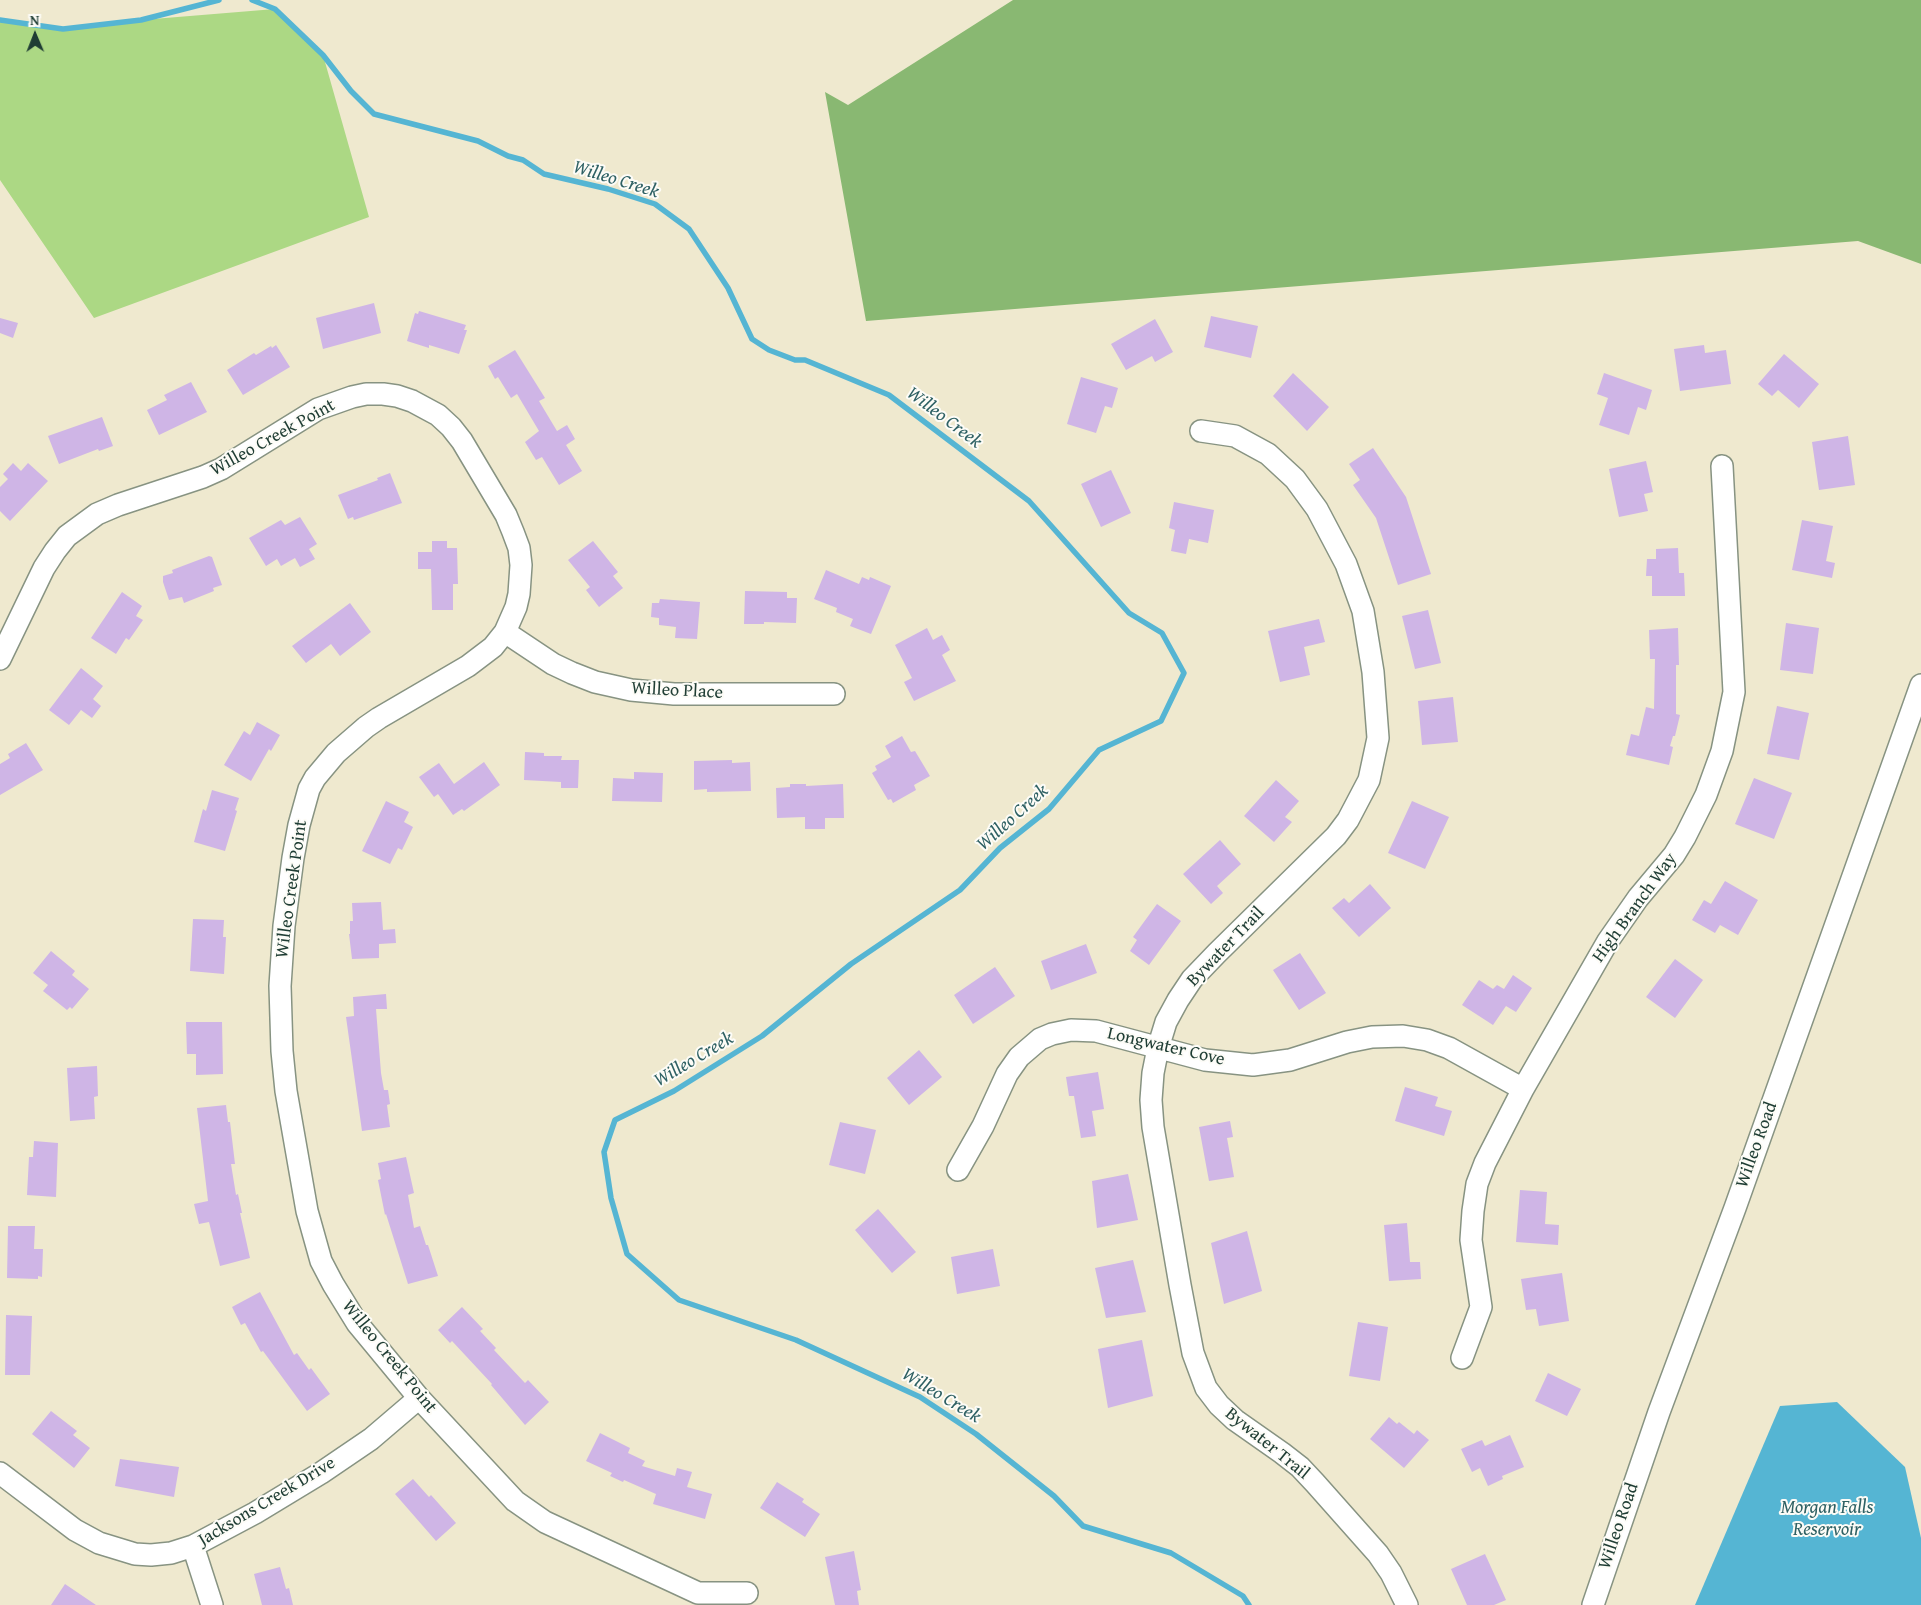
<!DOCTYPE html>
<html>
<head>
<meta charset="utf-8">
<style>
	body { margin:0 }
	#map { position:relative; width:1921px; height:1605px; overflow:hidden; background:#efe9cf; font-family:"Gentium Book Plus",serif }
	canvas { display:block }
	.north { position:absolute; left:10px; top:10px; width:50px; height:50px; -webkit-text-stroke:4px #fdfcf7; paint-order:stroke; rotate:359deg; font-size:14px; font-weight:700; line-height:20px; text-align:center; color:#1f3d34 }
	.north::after { content:''; display:block; margin:auto; width:18px; height:22px; background:#1f3d34; clip-path:polygon(50% 0,100% 100%,50% 72%,0 100%) }
</style>
</head>
<body>
<div id="map">
<canvas width="1921" height="1605"></canvas>
<div class="north">N</div>
</div>
<script>
const context = document.querySelector('canvas').getContext('2d');
context.lineJoin = 'round';
function paint(path, color) {
  context.fillStyle = color;
  context.fill(path, 'evenodd');
}
function shape(rows) {
  const path = new Path2D();
  for (const r of rows) {
    path.moveTo(r[0], r[1]);
    for (let i = 2; i < r.length; i += 2) path.lineTo(r[i], r[i + 1]);
  }
  return path;
}
function trace(path, color, width, dash) {
  context.strokeStyle = color;
  context.lineWidth = width;
  context.lineCap = dash ? 'butt' : 'round';
  context.setLineDash(dash || []);
  context.stroke(path);
}
function write(font, color, halo, rows, align = 'center') {
  context.font = font + ' "Gentium Book Plus",serif';
  context.lineWidth = 4;
  context.setLineDash([]);
  context.textBaseline = 'middle';
  context.strokeStyle = halo;
  context.fillStyle = color;
  for (const [text, x, y, turn = 0] of rows) {
    context.save();
    context.translate(x, y);
    context.rotate((+turn || 0) * Math.PI / 180);
    context.textAlign = isNaN(turn) ? turn : align;
    if (halo) context.strokeText(text, 0, 0);
    context.fillText(text, 0, 0);
    context.restore();
  }
}
const green = shape([
	[275,9,323,55,369,217,94,318,0,180,0,20,63,29,141,20]
]);
const forest = shape([
	[1013,0,1921,0,1921,264,1858,241,866,321,825,92,848,105]
]);
const water = shape([
	[1837,1402,1905,1467,1921,1538,1921,1605,1695,1605,1780,1406]
]);
const stream = shape([
	[252,0,275,9,323,55,351,91,374,114,478,141,508,156,523,160,544,174,608,189,655,204,689,229,728,288,752,339,769,350,795,360,805,360,889,395,1029,501,1129,613,1162,633,1184,673,1161,721,1099,750,1049,809,1000,848,960,890,851,964,762,1036,674,1091,615,1120,604,1152,611,1198,627,1254,679,1300,796,1340,920,1397,976,1434,1054,1496,1083,1526,1171,1553,1243,1596,1249,1605],
	[0,20,63,29,141,20,219,0]
]);
const building = shape([
	[374,303,381,333,323,349,316,318],
	[419,311,466,325,464,330,467,330,459,354,429,345,429,348,407,341,415,313,418,314],
	[1211,316,1258,326,1251,358,1204,347],
	[0,318,18,323,13,338,0,333],
	[1155,319,1173,352,1155,362,1152,356,1126,370,1111,344],
	[276,345,290,367,243,395,227,370,254,353,256,355,271,346,272,348],
	[1704,345,1705,353,1726,350,1731,384,1680,391,1674,349],
	[515,350,545,398,539,401,557,431,567,425,575,439,566,445,582,471,559,485,542,457,536,460,525,442,539,431,517,394,511,398,498,377,495,379,488,366],
	[1784,354,1819,384,1799,408,1778,390,1772,396,1758,384],
	[1293,373,1329,407,1307,431,1273,396],
	[1604,373,1652,390,1646,410,1638,407,1629,435,1599,425,1608,398,1597,394],
	[1081,377,1118,388,1112,408,1105,406,1096,433,1067,424],
	[191,382,207,412,159,435,147,410,167,400,164,395],
	[102,417,113,446,99,451,98,449,59,464,48,436],
	[1848,436,1855,485,1819,490,1812,442],
	[1373,448,1406,497,1431,574,1398,585,1376,518,1353,485,1360,480,1349,464],
	[1646,461,1653,492,1644,494,1648,511,1619,517,1609,469],
	[13,463,21,471,28,463,48,481,10,521,0,511,0,487,8,479,3,474],
	[1111,470,1131,513,1101,527,1081,484],
	[390,473,402,503,354,520,353,517,348,519,338,495,378,480,377,478],
	[1174,502,1214,510,1208,543,1189,539,1186,554,1171,551,1175,530,1169,528],
	[300,517,317,544,309,549,315,559,300,567,295,558,281,566,277,559,266,566,249,538,281,520,285,525],
	[1802,520,1833,526,1826,561,1835,563,1832,578,1792,570],
	[432,541,447,541,447,548,457,548,458,584,453,584,453,610,432,610,431,569,418,569,418,552,432,552],
	[593,541,618,572,613,576,623,588,599,607,586,590,590,587,568,560],
	[1678,548,1679,573,1684,573,1685,596,1652,596,1652,576,1646,576,1647,559,1656,559,1656,549],
	[209,556,212,557,222,585,213,588,214,591,184,603,182,597,169,600,163,582,163,576,173,573,172,570],
	[826,570,859,584,862,577,869,580,870,577,891,586,871,634,850,626,853,619,836,612,837,608,814,599],
	[745,591,787,592,787,598,797,598,796,623,764,622,764,624,744,624],
	[122,592,142,606,136,616,143,620,129,640,126,638,116,654,91,638],
	[660,599,700,602,697,639,675,638,676,627,659,625,659,618,651,617,652,603,659,603],
	[350,603,371,632,340,656,331,644,306,663,292,646],
	[1428,610,1441,663,1415,669,1402,616],
	[1319,619,1325,642,1304,647,1310,675,1280,682,1268,631],
	[1786,623,1819,628,1813,674,1780,670],
	[927,628,933,640,942,635,950,650,942,655,956,681,914,701,904,682,912,678,895,645],
	[1678,628,1679,665,1676,665,1676,714,1680,715,1675,736,1673,736,1670,746,1673,747,1669,765,1626,755,1631,734,1639,736,1646,707,1654,709,1655,659,1650,659,1649,630],
	[81,668,103,686,93,699,101,706,92,718,81,710,69,725,49,710],
	[1453,697,1458,742,1422,745,1418,701],
	[1777,706,1809,713,1799,760,1767,754],
	[257,722,280,735,271,751,269,749,251,781,224,765,244,731,250,735],
	[902,736,911,752,915,751,930,776,914,785,916,790,893,803,891,799,888,800,872,773,877,770,875,766,891,757,885,746],
	[26,743,43,770,0,795,0,764,10,758,8,754],
	[525,752,544,753,544,756,562,756,561,760,579,760,578,788,561,788,561,782,524,780],
	[732,760,732,763,750,762,751,791,707,792,707,789,694,790,694,761],
	[484,762,500,785,464,811,462,809,453,815,438,794,434,797,419,777,439,763,454,784],
	[634,772,663,773,662,802,612,801,613,778,634,779],
	[1754,778,1792,793,1774,839,1735,824],
	[1276,780,1299,801,1285,817,1292,822,1274,842,1244,816],
	[790,784,806,784,806,786,843,784,844,818,825,818,825,829,805,829,805,817,777,818,776,788,790,787],
	[212,790,239,798,235,810,237,811,225,851,194,842,203,809,206,811],
	[386,801,409,812,404,822,413,827,402,850,398,848,390,864,362,851],
	[1412,801,1449,817,1425,869,1388,853],
	[1220,840,1241,864,1217,886,1223,893,1211,904,1183,874],
	[1725,881,1758,900,1738,935,1720,925,1715,933,1692,920,1704,900,1711,904],
	[1370,884,1391,908,1359,937,1332,908,1344,898,1349,903],
	[381,902,383,930,395,929,396,943,379,944,379,958,352,959,349,934,350,934,350,921,353,921,352,903],
	[1157,904,1181,921,1149,965,1130,951,1137,940,1133,937],
	[193,919,224,920,223,937,226,937,224,974,190,971],
	[1086,944,1097,973,1051,990,1041,961],
	[51,951,75,971,72,975,89,989,72,1009,70,1007,67,1010,43,991,48,985,33,973],
	[1300,953,1326,993,1299,1010,1273,970],
	[1675,959,1703,980,1675,1018,1646,997],
	[995,967,1015,996,973,1024,954,995],
	[1513,975,1532,988,1516,1012,1506,1006,1493,1025,1462,1005,1479,980,1493,989,1497,985,1504,989],
	[386,994,387,1009,376,1009,381,1073,384,1090,388,1090,390,1104,387,1105,390,1127,362,1131,346,1017,354,1016,353,997],
	[186,1022,222,1022,223,1074,196,1075,196,1054,187,1054],
	[919,1050,942,1077,909,1105,887,1078],
	[97,1066,98,1096,94,1097,95,1119,70,1121,67,1068],
	[1098,1072,1104,1109,1092,1111,1096,1136,1081,1138,1074,1096,1069,1096,1066,1077],
	[1405,1087,1438,1097,1435,1106,1452,1111,1444,1136,1395,1121],
	[226,1105,228,1122,230,1122,235,1164,231,1164,236,1195,238,1194,242,1213,240,1213,250,1258,220,1266,209,1222,199,1224,194,1204,208,1201,197,1108],
	[1230,1121,1233,1137,1227,1138,1234,1177,1209,1181,1199,1127],
	[840,1122,876,1130,865,1174,829,1165],
	[34,1141,58,1143,56,1197,27,1195,29,1157,33,1157],
	[406,1157,414,1193,408,1195,414,1228,420,1226,426,1245,428,1245,438,1276,408,1284,386,1214,385,1215,378,1180,381,1179,378,1163],
	[1128,1174,1138,1220,1097,1228,1092,1181],
	[1520,1190,1547,1192,1545,1224,1559,1225,1558,1245,1516,1242],
	[878,1209,916,1252,892,1273,855,1230],
	[1407,1223,1410,1262,1420,1262,1421,1279,1389,1281,1384,1225],
	[8,1226,35,1226,34,1249,43,1249,42,1277,38,1276,38,1279,7,1278],
	[1247,1231,1262,1291,1224,1304,1211,1243],
	[993,1249,1000,1286,957,1294,951,1257],
	[1133,1260,1146,1312,1106,1318,1095,1268],
	[1562,1273,1569,1321,1539,1326,1536,1309,1526,1310,1521,1279],
	[260,1292,294,1355,297,1353,309,1370,311,1368,330,1394,307,1411,263,1351,261,1352,245,1323,241,1325,232,1307],
	[462,1307,483,1329,480,1331,496,1348,494,1350,525,1383,528,1380,549,1402,525,1425,491,1385,492,1384,452,1341,450,1343,438,1330],
	[6,1315,32,1316,30,1375,5,1375],
	[1358,1322,1388,1327,1380,1381,1349,1376],
	[1142,1340,1153,1396,1108,1408,1098,1349],
	[1548,1373,1581,1389,1567,1416,1535,1401],
	[51,1411,77,1431,73,1435,90,1448,74,1468,32,1434],
	[1389,1417,1397,1424,1399,1422,1414,1434,1417,1430,1429,1440,1404,1468,1370,1439],
	[600,1433,630,1448,628,1453,645,1461,642,1466,675,1476,677,1468,692,1472,687,1487,712,1494,705,1519,653,1504,656,1494,624,1480,623,1482,610,1476,612,1473,586,1461],
	[1510,1435,1524,1467,1502,1476,1503,1479,1488,1486,1480,1468,1472,1472,1461,1449,1482,1440,1485,1446],
	[120,1459,179,1467,174,1497,115,1486],
	[413,1479,429,1497,431,1495,456,1523,436,1541,395,1494],
	[777,1482,804,1499,802,1502,820,1514,805,1537,760,1508],
	[854,1551,861,1590,857,1591,859,1605,835,1605,825,1557],
	[1485,1554,1506,1600,1494,1605,1467,1605,1451,1569],
	[280,1567,286,1589,289,1588,293,1605,262,1605,254,1574],
	[65,1584,96,1605,51,1605]
]);
const minor = shape([
	[1201,431,1235,436,1268,454,1295,479,1317,509,1346,564,1363,611,1373,672,1378,738,1369,780,1348,820,1336,836,1217,953,1192,979,1178,1000,1166,1022,1158,1048,1153,1073,1151,1100,1153,1127,1180,1285,1193,1353,1206,1388,1219,1405,1235,1420,1282,1453,1300,1467,1315,1483,1378,1554,1391,1573,1407,1605],
	[505,632,553,664,572,673,595,682,631,690,674,694,834,694],
	[0,659,44,568,55,551,67,536,97,514,118,505,203,477,221,469,318,409,352,397,366,394,383,394,397,396,412,401,438,415,451,427,462,441,506,515,513,532,519,548,521,565,519,594,516,607,505,632,493,647,468,666,379,718,366,727,336,753,315,778,309,789,299,825,293,858,284,926,280,986,282,1051,286,1091,307,1211,321,1261,333,1284,357,1323,419,1398,515,1501,545,1522,698,1593,747,1593],
	[958,1170,983,1126,1007,1074,1019,1057,1040,1039,1052,1034,1071,1030,1096,1031,1205,1060,1253,1065,1290,1060,1347,1042,1372,1037,1403,1036,1427,1040,1449,1048,1523,1089],
	[1462,1358,1481,1307,1471,1240,1473,1211,1477,1184,1485,1163,1523,1089,1608,941,1638,898,1674,855,1685,837,1706,795,1722,751,1734,692,1722,466],
	[0,1473,75,1530,99,1543,135,1554,151,1555,171,1553,193,1546,255,1513,321,1473,371,1439,419,1398],
	[193,1546,212,1605],
	[1593,1605,1659,1412,1735,1208,1921,685]
]);
const streetNames = [
	["Willeo Creek Point",273,438,-29],
	["Willeo Place",677,691,3],
	["Willeo Creek Point",292,889,-82],
	["High Branch Way",1635,908,-54],
	["Bywater Trail",1226,947,-46],
	["Longwater Cove",1166,1047,13],
	["Willeo Road",1757,1145,-70],
	["Willeo Creek Point",389,1357,51],
	["Bywater Trail",1267,1444,39],
	["Jacksons Creek Drive",267,1502,-31],
	["Willeo Road",1619,1526,-71]
];
const waterNames = [
	["Willeo Creek",616,180,17],
	["Willeo Creek",944,418,37],
	["Willeo Creek",1013,818,-42],
	["Willeo Creek",694,1060,-31],
	["Willeo Creek",941,1396,31],
	["Morgan Falls",1827,1508],
	["Reservoir",1827,1530]
];
paint(green, '#acd884');
paint(forest, '#89b872');
paint(water, '#55b5d3');
trace(stream, '#55b5d3', 5.5);
paint(building, '#cfb5e6');
trace(minor, '#879382', 24);
trace(minor, '#fff', 21);
write('18px', '#1f3d34', '#fdfcf7', streetNames);
write('italic 19px', '#2f6164', '#fdfcf7', waterNames);
</script>
</body>
</html>
